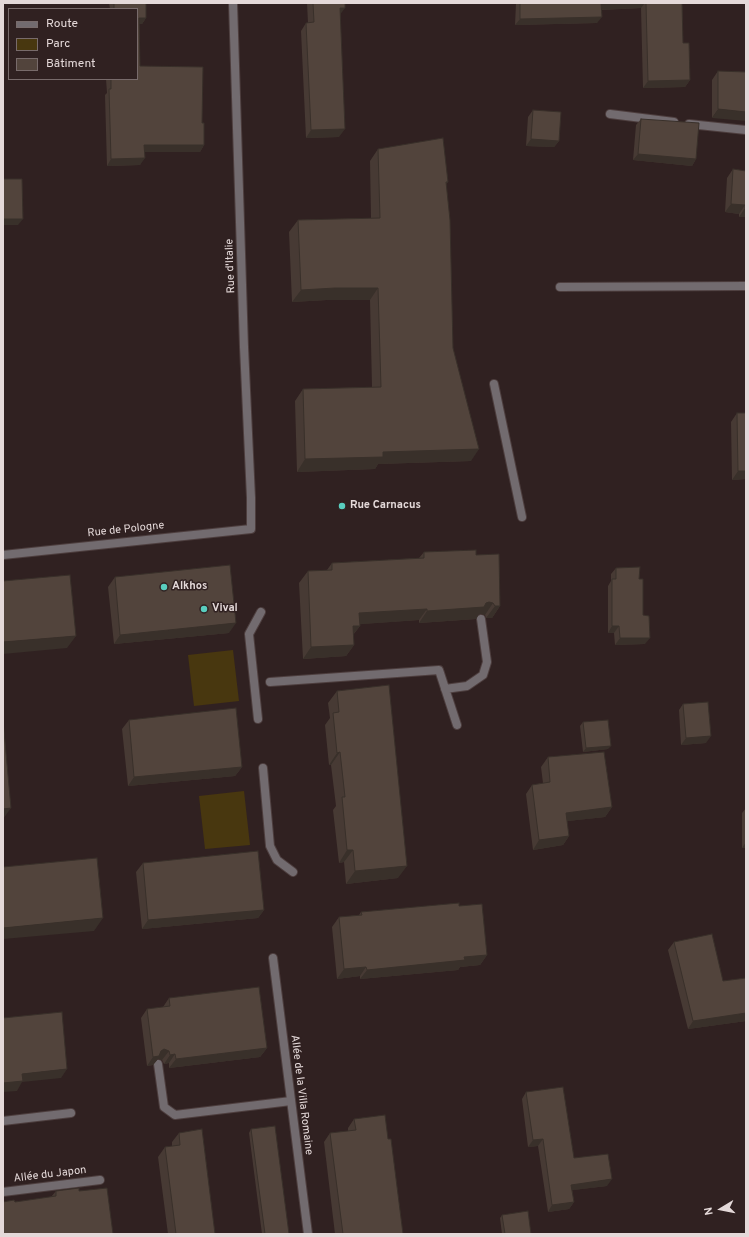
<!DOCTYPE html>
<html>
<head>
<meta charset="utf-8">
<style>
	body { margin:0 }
	#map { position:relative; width:749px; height:1237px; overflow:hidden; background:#302121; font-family:Overpass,sans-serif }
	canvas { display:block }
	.frame { position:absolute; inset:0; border:4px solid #e4d9d9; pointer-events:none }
	.legend { position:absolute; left:8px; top:8px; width:130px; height:72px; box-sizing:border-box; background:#302121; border:1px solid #786b6b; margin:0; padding:5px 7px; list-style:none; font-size:12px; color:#e4d9d9 }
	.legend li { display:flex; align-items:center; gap:8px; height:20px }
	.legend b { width:20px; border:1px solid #786b6b }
	.north { position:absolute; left:701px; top:1189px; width:40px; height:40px; -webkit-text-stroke:3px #302121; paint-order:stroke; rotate:260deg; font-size:11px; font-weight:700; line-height:16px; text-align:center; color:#e4d9d9 }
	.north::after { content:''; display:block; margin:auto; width:14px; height:18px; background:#e4d9d9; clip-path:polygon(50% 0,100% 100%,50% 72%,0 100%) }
</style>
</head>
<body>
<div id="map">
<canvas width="749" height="1237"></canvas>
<div class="frame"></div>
<ul class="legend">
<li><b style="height:5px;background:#726b6f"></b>Route</li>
<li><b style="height:11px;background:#48370f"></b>Parc</li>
<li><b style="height:11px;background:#52443c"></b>Bâtiment</li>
</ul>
<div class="north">N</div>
</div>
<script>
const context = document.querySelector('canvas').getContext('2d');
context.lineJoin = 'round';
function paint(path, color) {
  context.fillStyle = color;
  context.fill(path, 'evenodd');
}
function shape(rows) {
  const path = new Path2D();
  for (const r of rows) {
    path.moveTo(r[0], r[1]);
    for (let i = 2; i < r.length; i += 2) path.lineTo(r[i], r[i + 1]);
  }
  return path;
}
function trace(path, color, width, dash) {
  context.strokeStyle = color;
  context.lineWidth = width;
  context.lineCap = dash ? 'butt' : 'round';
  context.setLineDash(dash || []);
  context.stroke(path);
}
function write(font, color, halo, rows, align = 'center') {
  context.font = font + ' Overpass,sans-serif';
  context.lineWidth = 3;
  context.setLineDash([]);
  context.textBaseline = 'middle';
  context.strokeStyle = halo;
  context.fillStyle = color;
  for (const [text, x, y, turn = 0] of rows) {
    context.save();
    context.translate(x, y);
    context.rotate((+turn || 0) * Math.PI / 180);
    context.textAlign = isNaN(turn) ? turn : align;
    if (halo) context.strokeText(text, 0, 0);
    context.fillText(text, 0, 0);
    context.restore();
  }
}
const green = shape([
	[233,650,239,701,194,706,188,655],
	[244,791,250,845,205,849,199,796]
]);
const lane = shape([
	[610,114,674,122],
	[689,124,746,130],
	[560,287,746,286],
	[494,384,522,517],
	[270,682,439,670,457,725],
	[445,689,467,686,483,675,487,662,481,619],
	[258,719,249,634,261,612],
	[263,768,270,846,277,860,293,872],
	[158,1064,164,1107,175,1115,291,1101],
	[3,1121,71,1113]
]);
const street = shape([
	[3,555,251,529,251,498,244,347,233,3],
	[273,958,308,1234],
	[3,1192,100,1180]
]);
const wall = shape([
	[109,3,146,3,146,18,142,24,139,24,140,66,202,123,204,145,200,152,145,152,140,165,107,166,105,95,107,93,106,79,137,79,137,9,110,9],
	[307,3,345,3,340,15,339,137,306,138,301,31,306,23,308,23],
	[516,3,682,3,683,43,690,80,685,87,643,88,641,8,602,10,597,23,515,25],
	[718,71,746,72,712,118,712,80],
	[533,110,559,141,554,147,526,146,528,117],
	[641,119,696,159,692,166,633,160,636,125],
	[378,149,448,182,446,184,453,348,471,461,378,464,375,469,297,472,295,401,303,389,372,387,370,300,327,300,292,302,289,232,298,220,371,218,370,161],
	[733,169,746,171,746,217,739,217,739,214,725,212,727,178],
	[737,413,746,413,746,479,732,480,731,422],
	[424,552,476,555,500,606,492,618,486,618,485,615,481,614,479,614,476,619,419,623,419,620,360,624,360,626,353,635,354,645,346,656,303,659,299,583,308,571,327,570,332,563,419,558],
	[616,568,639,579,645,644,615,645,614,633,608,633,608,586,611,581,611,574],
	[115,577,229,633,114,644,108,587],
	[337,691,398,878,346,884,344,862,339,863,333,810,336,806,331,765,329,765,325,725,330,718,328,703],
	[683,704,706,743,681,745,679,710],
	[129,720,242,767,235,776,128,786,122,729],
	[583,722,608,749,583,752,580,726],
	[548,757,612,807,605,817,567,821,569,836,563,845,533,850,526,794,532,785,543,783,541,767],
	[746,808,746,848,742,848,742,813],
	[143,863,264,910,258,918,142,929,136,872],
	[459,906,487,955,480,965,460,967,458,970,360,979,360,976,337,979,332,927,339,917,359,915,361,912],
	[674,942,723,981,746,978,746,1021,688,1029,668,950],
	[169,998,267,1048,260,1057,169,1068,169,1063,164,1064,162,1060,158,1059,153,1065,147,1066,141,1018,147,1009,163,1007],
	[526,1092,574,1158,607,1186,572,1190,574,1202,569,1209,548,1212,538,1146,528,1147,522,1099],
	[354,1119,388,1139,403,1234,335,1234,324,1142,330,1133,348,1131,348,1128],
	[251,1129,289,1234,262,1234,249,1133],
	[179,1133,215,1234,168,1234,158,1157,165,1147,172,1146,172,1142],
	[56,1191,79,1191,113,1234,15,1202,51,1197],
	[502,1215,531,1234,502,1234,500,1218]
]);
const shadedWall = shape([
	[601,3,645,3,641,8,597,10],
	[340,8,345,8,339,16],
	[602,17,597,23,515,25,520,19],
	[139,18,146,18,142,24,137,24],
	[690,80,685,87,643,88,648,81],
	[718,109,746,112,746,121,712,118],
	[345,129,339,137,306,138,311,130],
	[531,139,559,141,554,147,526,146],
	[144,145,204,145,200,152,140,152],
	[638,154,696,159,692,166,633,160],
	[145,158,140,165,107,166,111,159],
	[731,204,745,205,739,214,725,212],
	[745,208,746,208,746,217,739,217],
	[3,219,23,219,18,225,3,225],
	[335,288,378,288,370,300,327,300,292,302,301,290],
	[479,449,471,461,378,464,375,469,297,472,305,459,383,452],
	[738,471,746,471,746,479,732,480],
	[489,602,493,603,485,615,481,614,479,614,476,619,419,623,427,611],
	[495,606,500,606,492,618,486,618],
	[427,609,419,620,350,625,359,613],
	[236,623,229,633,114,644,120,635],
	[353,626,360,626,351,637],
	[612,626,619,626,614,633,608,633],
	[76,636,67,648,3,654,3,642],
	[620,638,650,638,645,644,615,645],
	[354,645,346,656,303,659,311,647],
	[711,736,706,743,681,745,686,738],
	[611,746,608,749,583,752,586,748],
	[340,752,331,765,329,765,337,753],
	[242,767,235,776,128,786,134,777],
	[612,807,605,817,559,822,566,813],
	[11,808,3,819,3,809],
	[569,836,563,845,533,850,539,840],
	[746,842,746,848,742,848],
	[347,850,353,850,344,862,339,863],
	[407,866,398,878,346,884,355,871],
	[264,910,258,918,142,929,148,920],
	[103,918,94,931,3,939,3,928],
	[487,955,480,965,460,967,458,970,360,979,367,970,464,957],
	[366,967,360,976,337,979,344,969],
	[746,1013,746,1021,688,1029,693,1021],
	[267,1048,260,1057,169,1068,176,1059],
	[164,1049,169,1051,162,1060,158,1059,153,1065,147,1066,153,1057,161,1051],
	[175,1054,169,1063,164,1064,170,1055],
	[67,1069,61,1078,22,1082,17,1091,3,1092,3,1083,22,1074],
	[543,1139,538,1146,528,1147,533,1140],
	[612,1179,607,1186,566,1191,571,1185],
	[574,1202,569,1209,548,1212,552,1205]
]);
const building = shape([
	[114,3,146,3,146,18,139,18,140,66,203,67,202,123,204,123,204,145,144,145,145,158,111,159,109,89,111,89,111,79,137,79,137,9,114,9,114,3],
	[313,3,345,3,345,8,340,8,345,129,311,130,306,23,314,22,313,3],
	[520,3,605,3,601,3,602,17,520,19,520,3],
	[646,3,682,3,683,43,689,43,690,80,648,81,646,3],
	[718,71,746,72,746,112,718,109,718,71],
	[533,110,561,112,559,141,531,139,533,110],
	[641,119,699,123,696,159,638,154,641,119],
	[443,138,448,182,446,182,450,220,453,348,479,449,383,452,383,457,305,459,303,389,381,387,378,288,335,288,301,290,298,220,380,218,378,149,443,138],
	[733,169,746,171,746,208,745,208,745,205,731,204,733,169],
	[3,179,22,179,23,219,3,219,3,179],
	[737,413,746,413,746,471,738,471,737,413],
	[476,550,476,555,499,554,500,606,495,606,493,603,489,602,486,603,484,607,427,611,427,609,359,613,360,626,353,626,354,645,311,647,308,571,332,570,332,563,424,558,424,552,476,550],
	[230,565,236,623,120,635,115,577,230,565],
	[640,567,639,579,643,579,643,615,649,616,650,638,620,638,619,626,612,626,612,579,616,579,616,568,640,567],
	[70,575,76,636,3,642,3,581,70,575],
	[389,685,407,866,355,871,353,850,347,850,342,797,345,797,340,752,337,753,333,713,339,712,337,691,389,685],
	[708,702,711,736,686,738,683,704,708,702],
	[236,708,242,767,134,777,129,720,236,708],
	[3,720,11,808,3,809,3,720],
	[608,720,611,746,586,748,583,722,608,720],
	[604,752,612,807,566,813,569,836,539,840,532,785,550,782,548,757,604,752],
	[258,851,264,910,148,920,143,863,258,851],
	[97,858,103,918,3,928,3,867,97,858],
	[459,903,459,906,482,904,487,955,464,957,465,960,367,970,366,967,344,969,339,917,362,915,361,912,459,903],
	[712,934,723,981,746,978,746,1013,693,1021,674,942,712,934],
	[259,987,267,1048,176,1059,175,1054,170,1055,169,1051,164,1049,161,1051,159,1056,153,1057,147,1009,170,1006,169,998,259,987],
	[62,1012,67,1069,22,1074,23,1081,3,1083,3,1018,62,1012],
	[563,1087,574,1158,608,1154,612,1179,571,1185,574,1202,552,1205,543,1139,533,1140,526,1092,563,1087],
	[385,1115,388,1139,391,1139,403,1234,343,1234,330,1133,356,1130,354,1119,385,1115],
	[275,1126,289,1234,265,1234,251,1129,275,1126],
	[202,1129,215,1234,176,1234,165,1147,180,1145,179,1133,202,1129],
	[79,1188,79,1191,107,1188,113,1234,3,1234,3,1202,14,1200,15,1202,56,1196,56,1191,79,1188],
	[528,1211,531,1234,505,1234,502,1215,528,1211]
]);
const markers = [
	[342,506,4,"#59cebf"],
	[164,587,4,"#59cebf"],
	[204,609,4,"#59cebf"]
];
const streetNames = [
	["Rue d'Italie",231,266,-92],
	["Rue de Pologne",126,530,-6],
	["Allée de la Villa Romaine",301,1095,83],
	["Allée du Japon",50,1175,-7]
];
const poiNames = [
	["Rue Carnacus",350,506],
	["Alkhos",172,587],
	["Vival",212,609]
];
paint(green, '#48370f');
trace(lane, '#4d3e3e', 10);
trace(street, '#4d3e3e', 10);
trace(lane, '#726b6f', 8);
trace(street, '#726b6f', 8);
paint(wall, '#473a34');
paint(shadedWall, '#39302a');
paint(building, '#52443c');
trace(building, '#39302a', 1);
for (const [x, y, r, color] of markers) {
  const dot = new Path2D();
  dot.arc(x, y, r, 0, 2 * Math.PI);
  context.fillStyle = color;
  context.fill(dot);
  trace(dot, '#302121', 1.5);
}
write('11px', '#e4d9d9', '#302121', streetNames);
write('bold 11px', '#e4d9d9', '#302121', poiNames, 'left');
</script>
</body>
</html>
